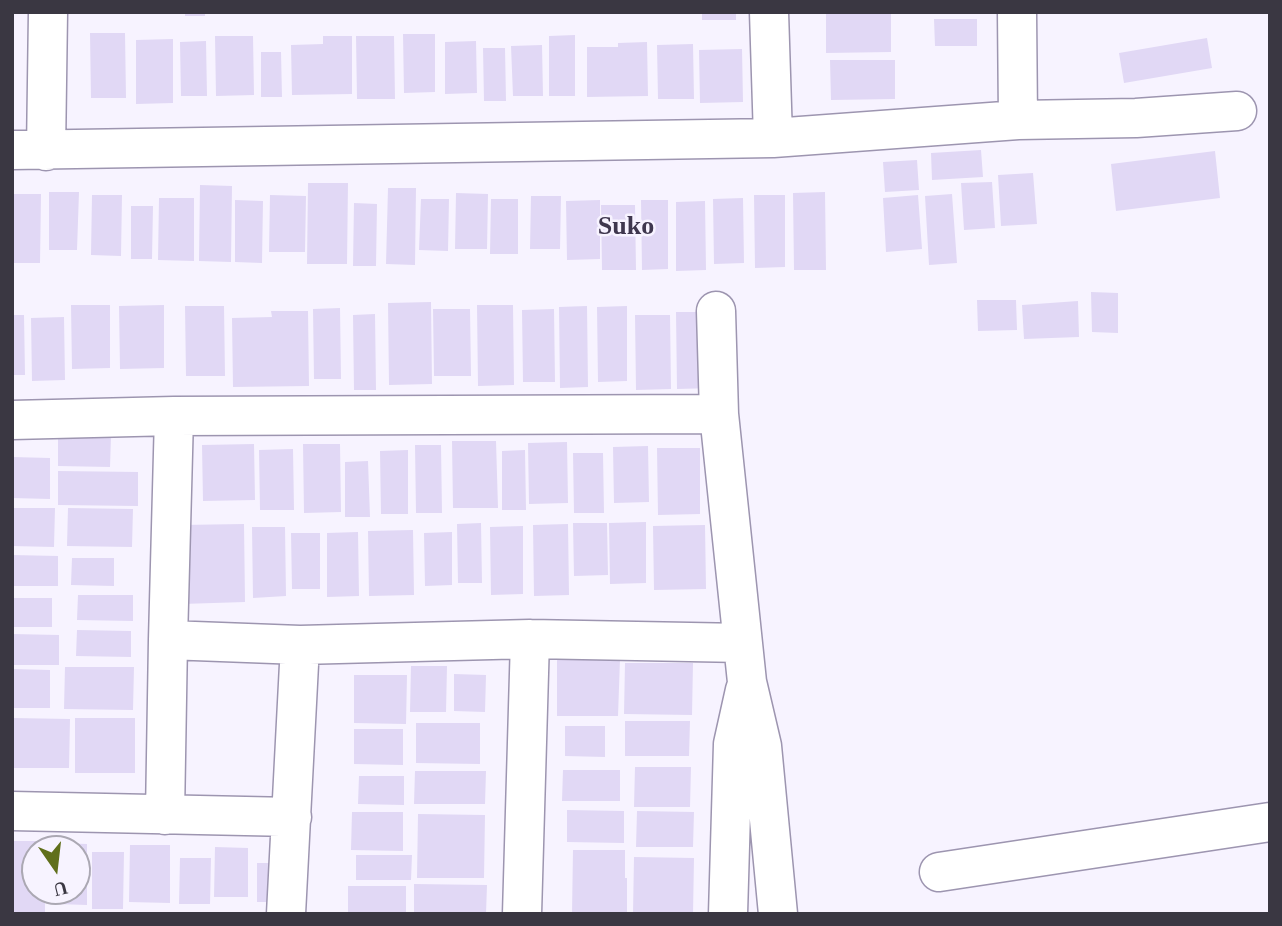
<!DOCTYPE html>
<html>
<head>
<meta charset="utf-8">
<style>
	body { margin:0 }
	#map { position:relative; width:1282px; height:926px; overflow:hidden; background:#f7f3ff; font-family:Georgia,serif }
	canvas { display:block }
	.frame { position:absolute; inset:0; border:14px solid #3a3742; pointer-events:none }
	.north { position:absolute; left:21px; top:835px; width:70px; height:70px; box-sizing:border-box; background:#f7f3ff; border:2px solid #aba8b3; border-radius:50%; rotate:166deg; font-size:19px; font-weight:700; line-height:28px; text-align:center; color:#3a3742 }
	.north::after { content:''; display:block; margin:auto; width:24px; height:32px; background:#606f1b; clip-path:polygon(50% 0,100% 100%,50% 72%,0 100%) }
</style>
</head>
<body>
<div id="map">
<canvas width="1282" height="926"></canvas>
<div class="frame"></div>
<div class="north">U</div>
</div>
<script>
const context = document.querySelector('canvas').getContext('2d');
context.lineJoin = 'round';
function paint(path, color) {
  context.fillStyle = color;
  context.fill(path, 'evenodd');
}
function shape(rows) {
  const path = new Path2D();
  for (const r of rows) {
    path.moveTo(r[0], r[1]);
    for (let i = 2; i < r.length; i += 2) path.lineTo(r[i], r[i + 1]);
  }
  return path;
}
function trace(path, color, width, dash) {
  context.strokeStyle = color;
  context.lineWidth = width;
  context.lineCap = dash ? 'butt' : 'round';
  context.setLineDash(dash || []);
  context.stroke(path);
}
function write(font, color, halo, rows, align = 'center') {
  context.font = font + ' Georgia,serif';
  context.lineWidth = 5;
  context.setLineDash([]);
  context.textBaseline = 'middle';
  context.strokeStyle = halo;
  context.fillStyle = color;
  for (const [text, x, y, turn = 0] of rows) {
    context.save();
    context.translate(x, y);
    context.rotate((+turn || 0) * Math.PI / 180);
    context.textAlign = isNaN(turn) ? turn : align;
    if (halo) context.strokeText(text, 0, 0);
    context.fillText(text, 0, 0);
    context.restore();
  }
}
const building = shape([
	[185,12,205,12,205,16,185,16],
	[702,12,736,12,736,20,702,20],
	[891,12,891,52,826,53,826,13],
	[934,19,977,19,977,46,935,46],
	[90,33,125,33,126,98,91,98],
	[403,34,435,34,435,92,404,93],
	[575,35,575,96,549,96,549,36],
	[215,36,253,36,254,95,216,96],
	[323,36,352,36,352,94,292,95,291,45,323,44],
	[356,36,394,36,395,99,357,99],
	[1207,38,1212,68,1124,83,1119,53],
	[173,39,173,103,136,104,136,40],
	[206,41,207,96,181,96,180,42],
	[476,41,477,93,445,94,445,42],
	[647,42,648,96,587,97,587,47,618,47,618,43],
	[693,44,694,99,658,99,657,45],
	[542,45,543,96,513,96,511,46],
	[483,48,505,48,506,101,484,101],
	[742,49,743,102,700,103,699,50],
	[261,52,281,52,282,97,261,97],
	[830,60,895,60,895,99,831,100],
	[981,150,983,177,932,180,931,153],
	[1215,151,1220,198,1116,211,1111,164],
	[917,160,919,190,885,192,883,162],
	[1033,173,1037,224,1001,226,998,175],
	[992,182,995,228,964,230,961,183],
	[308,183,348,183,347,264,307,264],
	[200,185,232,186,231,262,199,261],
	[388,188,416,188,415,265,386,264],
	[49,192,79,192,77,250,49,250],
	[825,192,826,270,794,270,793,193],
	[456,193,488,194,487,249,455,249],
	[12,194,41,194,40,263,12,263],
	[952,194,957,263,929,265,925,196],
	[92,195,122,195,121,256,91,255],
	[270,195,306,196,305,252,269,252],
	[754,195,785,195,785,267,755,268],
	[918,195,922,249,886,252,883,198],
	[531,196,561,196,560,249,530,249],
	[159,198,194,198,194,261,158,260],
	[743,198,744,263,714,264,713,199],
	[421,199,449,199,448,251,419,250],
	[491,199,518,199,518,254,490,254],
	[235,200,263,201,262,263,235,262],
	[600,200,600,259,567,260,566,201],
	[641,200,668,200,668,269,642,270],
	[705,201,706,270,676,271,676,202],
	[354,203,377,204,376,266,353,266],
	[601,205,635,205,636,270,602,270],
	[131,206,153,206,152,259,131,259],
	[1091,292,1118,293,1118,333,1092,332],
	[977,300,1016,300,1017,330,978,331],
	[1078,301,1079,337,1024,339,1022,305],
	[431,302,432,384,389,385,388,303],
	[71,305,110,305,110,368,72,369],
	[164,305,164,368,120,369,119,306],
	[477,305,513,305,514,385,478,386],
	[185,306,224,306,225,376,186,376],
	[587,306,588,387,560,388,559,307],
	[627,306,627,381,598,382,597,307],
	[340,308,341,379,314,379,313,309],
	[433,309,470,309,471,376,434,376],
	[554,309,555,382,523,382,522,310],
	[271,311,308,311,309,386,233,387,232,318,272,317],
	[676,312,712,312,714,388,677,389],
	[375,314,376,390,354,390,353,315],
	[12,315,24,315,25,375,12,375],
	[635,315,670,315,671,389,636,390],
	[64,317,65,380,32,381,31,318],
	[58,435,111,436,110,467,58,466],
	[452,441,496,441,498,508,453,508],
	[567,442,568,503,529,504,528,443],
	[254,444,255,500,203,501,202,445],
	[303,444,340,444,341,512,304,513],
	[415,445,441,445,442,513,416,513],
	[648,446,649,502,614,503,613,447],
	[657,448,700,448,700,514,658,515],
	[293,449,294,510,260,510,259,450],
	[408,450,408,514,381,514,380,451],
	[525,450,526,510,502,510,502,451],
	[573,453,603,453,604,513,574,513],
	[12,457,50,458,50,499,12,498],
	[368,461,370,517,345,517,345,462],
	[58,471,138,472,138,506,58,505],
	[12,508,55,508,54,547,12,546],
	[68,508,133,509,132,547,67,546],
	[646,522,646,583,610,584,609,523],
	[481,523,482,583,458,583,457,524],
	[573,523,607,523,608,575,574,576],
	[244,524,245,602,182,604,181,525],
	[568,524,569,595,534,596,533,525],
	[705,525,706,589,654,590,653,526],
	[523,526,523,594,491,595,490,527],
	[252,527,285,527,286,596,253,598],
	[413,530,414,595,369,596,368,531],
	[358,532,359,596,327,597,327,533],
	[452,532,452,585,425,586,424,533],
	[291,533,320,533,320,589,292,589],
	[12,555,58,556,58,586,12,586],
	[72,558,114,558,114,586,71,585],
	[78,595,133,595,133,621,77,620],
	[12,598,52,598,52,627,12,627],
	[77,630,131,631,131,657,76,656],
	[12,634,59,635,59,665,12,665],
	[557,659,620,659,618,716,557,716],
	[625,663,693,663,692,715,624,714],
	[411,666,447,666,446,712,410,712],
	[65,667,134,667,133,710,64,709],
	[12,669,50,670,50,708,12,708],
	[454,674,486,675,485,712,454,711],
	[354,675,407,675,406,724,354,723],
	[12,718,70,719,69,768,12,768],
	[75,718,135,718,135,773,75,773],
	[625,721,690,721,689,756,625,756],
	[416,723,480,723,480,764,416,763],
	[565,726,605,726,605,757,565,756],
	[354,729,403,729,403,765,354,764],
	[635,767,691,767,690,807,634,807],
	[563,770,620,770,620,801,562,801],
	[415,771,486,771,485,804,414,804],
	[359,776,404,776,404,805,358,804],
	[567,810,624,811,624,843,567,842],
	[637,811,694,812,693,847,636,847],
	[352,812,403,812,403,851,351,850],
	[418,814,485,815,484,878,417,878],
	[12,841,46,841,46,849,35,849,35,891,45,891,45,913,12,913],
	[56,843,87,844,87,905,56,904,56,891,77,891,77,849,56,849],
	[130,845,170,845,170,903,129,902],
	[215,847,248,848,248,897,214,897],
	[573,850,625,850,625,878,627,878,627,914,572,914],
	[92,852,124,852,123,909,92,909],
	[356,855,412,855,411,880,356,880],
	[634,857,694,858,693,914,633,914],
	[180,858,211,858,210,904,179,904],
	[257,863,282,863,282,902,257,902],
	[414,884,487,885,486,914,414,914],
	[348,886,406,886,406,914,348,914]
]);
const street = shape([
	[769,12,773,138],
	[1017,12,1018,120],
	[12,150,773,138,1018,120,1136,118,1237,111],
	[46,151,48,12],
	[716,311,719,414,747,682,762,746,778,914],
	[12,420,174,416,719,414],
	[168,640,300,645,530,639,743,643],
	[12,811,292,817],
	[165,815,168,640,174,416],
	[939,872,1270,822],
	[286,914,300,645],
	[522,914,530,639],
	[728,914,733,744,745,690]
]);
const quarterNames = [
	["Suko",626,227]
];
paint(building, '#e1d8f5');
trace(street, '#9d95b0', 41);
trace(street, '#fff', 38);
write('bold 26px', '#3f374e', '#f7f3ff', quarterNames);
</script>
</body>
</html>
